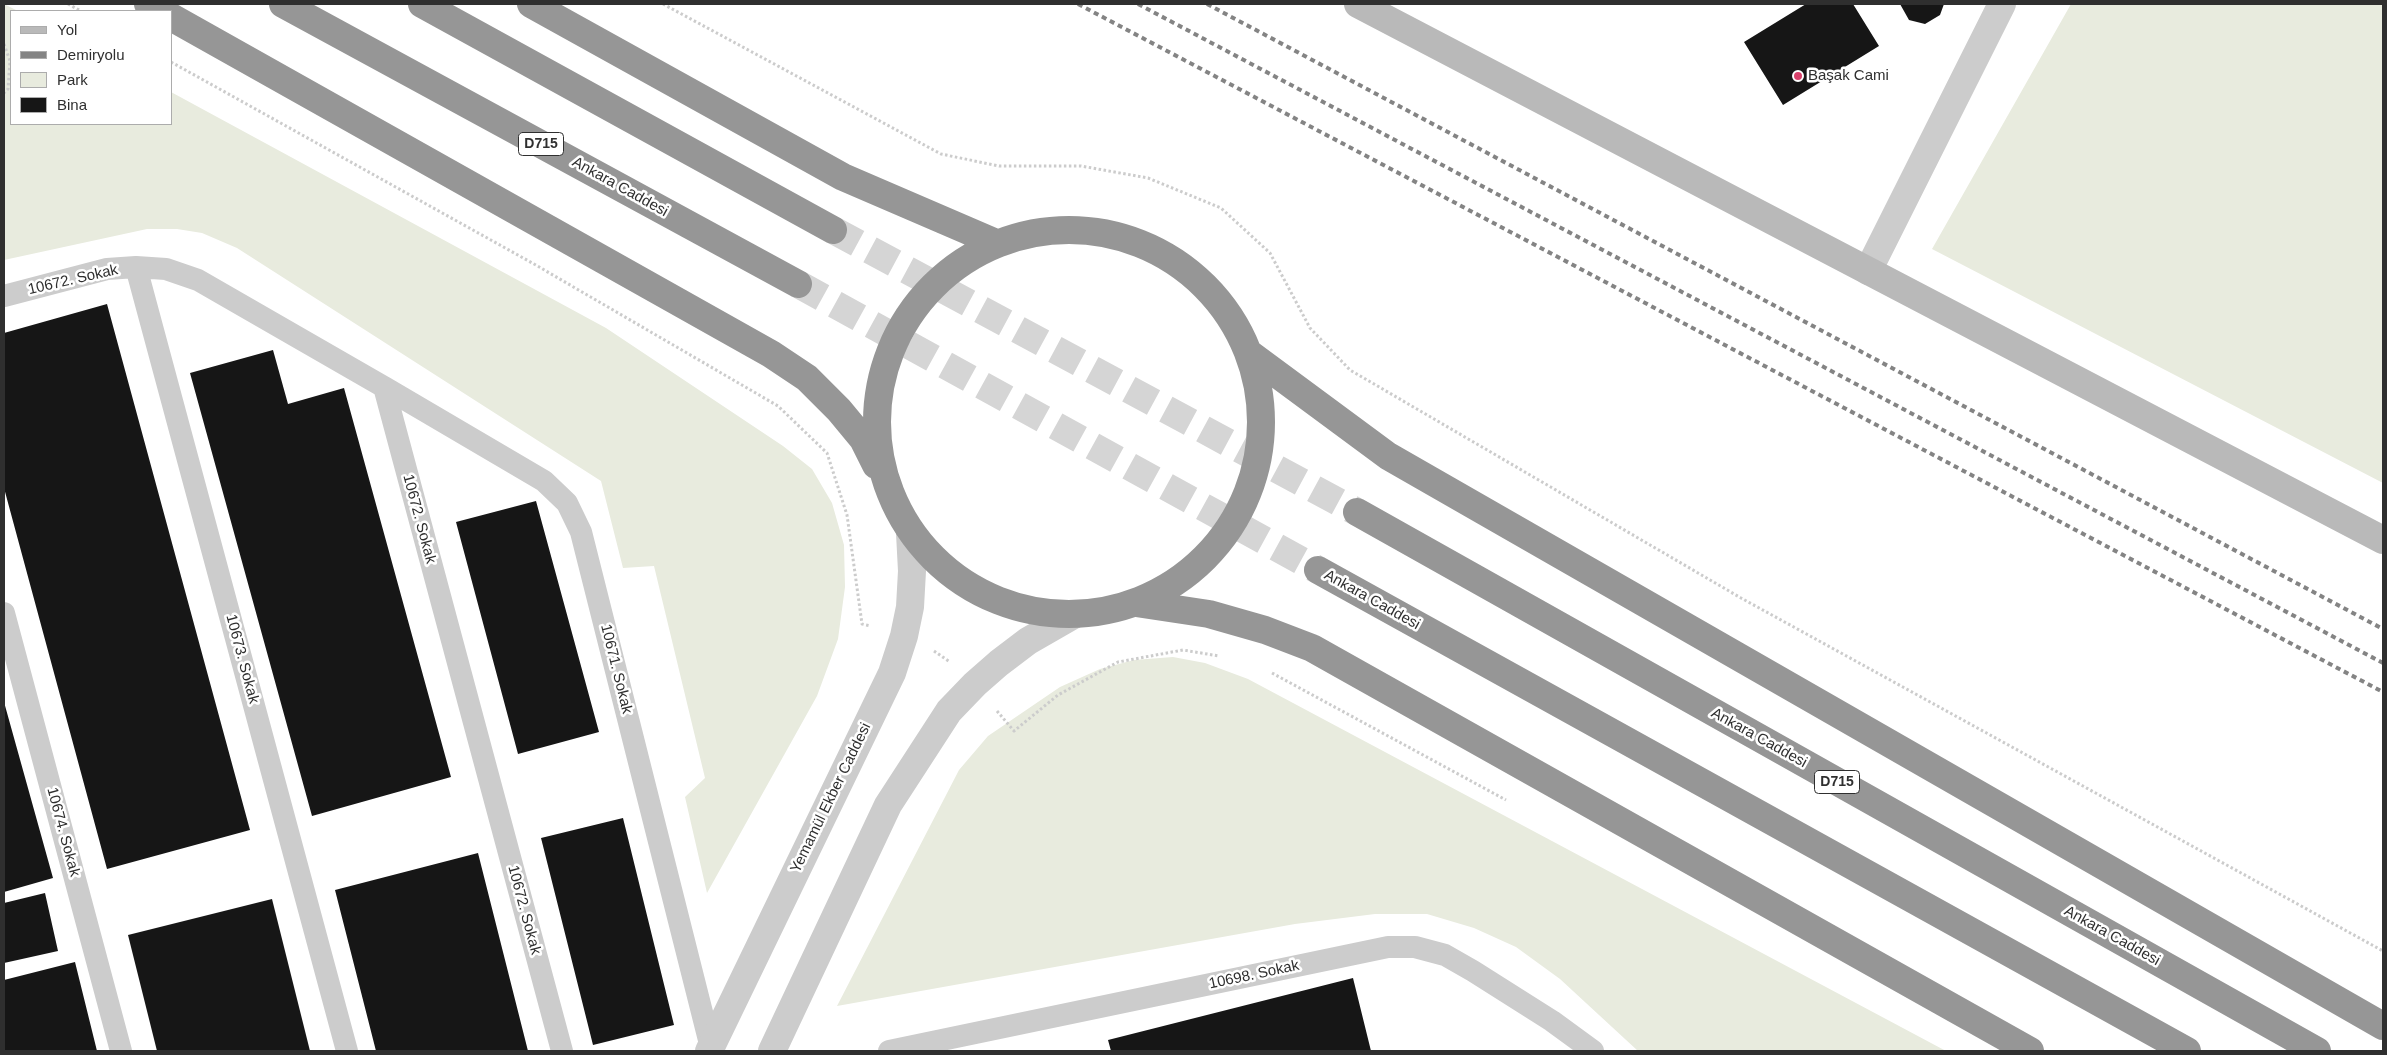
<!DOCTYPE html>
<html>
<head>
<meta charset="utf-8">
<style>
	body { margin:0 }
	#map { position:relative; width:2387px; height:1055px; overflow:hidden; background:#fff; font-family:Arial,sans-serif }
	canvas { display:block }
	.frame { position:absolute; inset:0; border:5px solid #2f2f2f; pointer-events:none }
	.legend { position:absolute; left:10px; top:10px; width:162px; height:115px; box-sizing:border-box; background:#fff; border:1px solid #acacac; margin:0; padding:6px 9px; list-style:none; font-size:15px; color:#2f2f2f }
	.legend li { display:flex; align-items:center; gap:10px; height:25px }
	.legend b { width:25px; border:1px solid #acacac }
</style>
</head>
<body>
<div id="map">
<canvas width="2387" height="1055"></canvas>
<div class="frame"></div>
<ul class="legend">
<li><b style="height:6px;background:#b9b9b9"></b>Yol</li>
<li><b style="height:6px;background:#848484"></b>Demiryolu</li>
<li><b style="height:14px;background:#e8ebde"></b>Park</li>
<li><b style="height:14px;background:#161616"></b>Bina</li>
</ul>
</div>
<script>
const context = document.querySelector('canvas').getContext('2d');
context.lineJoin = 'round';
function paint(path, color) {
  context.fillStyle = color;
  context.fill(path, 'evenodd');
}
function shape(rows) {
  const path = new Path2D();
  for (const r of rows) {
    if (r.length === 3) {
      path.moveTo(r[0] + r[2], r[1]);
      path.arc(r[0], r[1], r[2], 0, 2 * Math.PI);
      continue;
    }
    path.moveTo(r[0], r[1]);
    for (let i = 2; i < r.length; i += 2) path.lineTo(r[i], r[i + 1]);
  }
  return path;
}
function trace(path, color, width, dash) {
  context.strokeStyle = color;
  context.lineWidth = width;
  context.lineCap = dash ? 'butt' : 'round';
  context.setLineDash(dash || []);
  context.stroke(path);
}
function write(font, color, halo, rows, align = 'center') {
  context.font = font + ' Arial,sans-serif';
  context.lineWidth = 5;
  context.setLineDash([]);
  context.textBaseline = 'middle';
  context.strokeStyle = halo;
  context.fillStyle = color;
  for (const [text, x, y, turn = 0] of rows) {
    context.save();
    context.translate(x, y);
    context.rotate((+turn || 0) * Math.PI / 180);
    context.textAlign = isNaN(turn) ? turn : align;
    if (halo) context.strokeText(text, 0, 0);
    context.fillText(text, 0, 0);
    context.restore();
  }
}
const green = shape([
	[4,4,18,11,11,11,11,124,171,124,171,92,606,328,783,446,812,469,832,503,844,545,845,587,838,639,817,696,707,893,685,797,705,778,654,566,623,568,601,481,237,248,202,233,177,229,147,229,4,260],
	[2071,4,2383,4,2383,483,1932,249],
	[1173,657,1205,663,1248,679,1946,1051,1638,1051,1560,979,1516,947,1474,928,1427,914,1375,914,1295,924,837,1006,959,770,988,736,1060,687,1100,669,1134,660]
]);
const building = shape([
	[1806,4,1853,4,1879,46,1783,105,1744,42],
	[1900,4,1944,4,1940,15,1925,24,1909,20],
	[107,304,250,830,107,869,4,488,4,333],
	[273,350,288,404,344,388,451,777,312,816,190,373],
	[536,501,599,732,518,754,456,522],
	[4,702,53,878,4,892],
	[623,818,674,1025,593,1045,541,838],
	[478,853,528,1051,376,1051,335,890],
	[45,893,58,951,4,963,4,903],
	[272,899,310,1051,157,1051,128,935],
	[75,962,97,1051,4,1051,4,980],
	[1353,978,1371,1051,1111,1051,1108,1040]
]);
const highwayTunnel = shape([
	[833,230,1357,512],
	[798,284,1318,570]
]);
const path = shape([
	[68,4,81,11],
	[663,4,941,154,999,166,1081,166,1148,178,1221,208,1270,253,1310,328,1350,370,1741,598,2383,951],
	[4,44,10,61,8,89,4,93],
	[171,62,534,264,778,406,827,453,847,515,862,624,871,626],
	[934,651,950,662],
	[1272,673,1506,800],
	[997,711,1014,731,1058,695,1118,662,1183,650,1219,656]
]);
const lane = shape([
	[136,267,347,1051],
	[4,296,107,269,136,267,166,269,198,280,384,387,562,1051],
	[384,387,544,481,567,503,581,532,711,1048],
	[4,613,121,1051],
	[889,1051,1388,947,1415,947,1445,955,1473,971,1552,1021,1593,1051]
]);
const street = shape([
	[1868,271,2002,4],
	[709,1051,892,673,904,636,910,607,912,571,910,533],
	[772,1051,888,805,949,711,975,684,999,663,1028,641,1075,614]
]);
const secondary = shape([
	[1358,4,2383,540]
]);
const highway = shape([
	[148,4,161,11],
	[283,4,798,284],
	[422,4,833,230],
	[531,4,843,177,994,242],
	[171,17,771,354,807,378,839,410,863,439,876,465],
	[1069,422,192],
	[1250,354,1388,456,2383,1026],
	[1357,512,2317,1051],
	[1318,570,2187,1051],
	[1136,603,1209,614,1265,630,1312,648,2030,1051]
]);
const rail = shape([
	[1078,4,2383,692],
	[1138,4,2383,663],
	[1207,4,2383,629]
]);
const markers = [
	[1798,76,5,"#d8406a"]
];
const shields = [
	[541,144,45],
	[1837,782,45]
];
const shieldNames = [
	["D715",541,144],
	["D715",1837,782]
];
const poiNames = [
	["Başak Cami",1808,76]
];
const streetNames = [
	["Ankara Caddesi",620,187,29],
	["10672. Sokak",73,280,-13],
	["10672. Sokak",419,519,75],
	["Ankara Caddesi",1372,600,29],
	["10673. Sokak",242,659,75],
	["10671. Sokak",616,669,76],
	["Ankara Caddesi",1759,738,29],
	["Yemamül Ekber Caddesi",831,798,-64],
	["10674. Sokak",63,832,75],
	["10672. Sokak",524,910,75],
	["Ankara Caddesi",2112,936,29],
	["10698. Sokak",1254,975,-12]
];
paint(green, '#e8ebde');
paint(building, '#161616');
trace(highwayTunnel, '#d5d5d5', 28, [28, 14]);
trace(path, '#ccc', 3, [2.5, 2.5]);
trace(lane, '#ccc', 22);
trace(street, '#ccc', 28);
trace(secondary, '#b9b9b9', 28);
trace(highway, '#969696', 28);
trace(rail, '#848484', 4, [5, 4]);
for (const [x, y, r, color] of markers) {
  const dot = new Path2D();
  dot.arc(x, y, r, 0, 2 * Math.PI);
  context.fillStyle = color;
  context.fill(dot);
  trace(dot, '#fff', 2);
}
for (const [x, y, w] of shields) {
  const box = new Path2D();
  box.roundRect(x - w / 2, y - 11.5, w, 23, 4);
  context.fillStyle = '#fff';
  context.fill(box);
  trace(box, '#2f2f2f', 1);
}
write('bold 14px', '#2f2f2f', null, shieldNames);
write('15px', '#2f2f2f', '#fff', poiNames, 'left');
write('15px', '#2f2f2f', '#fff', streetNames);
</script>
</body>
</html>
